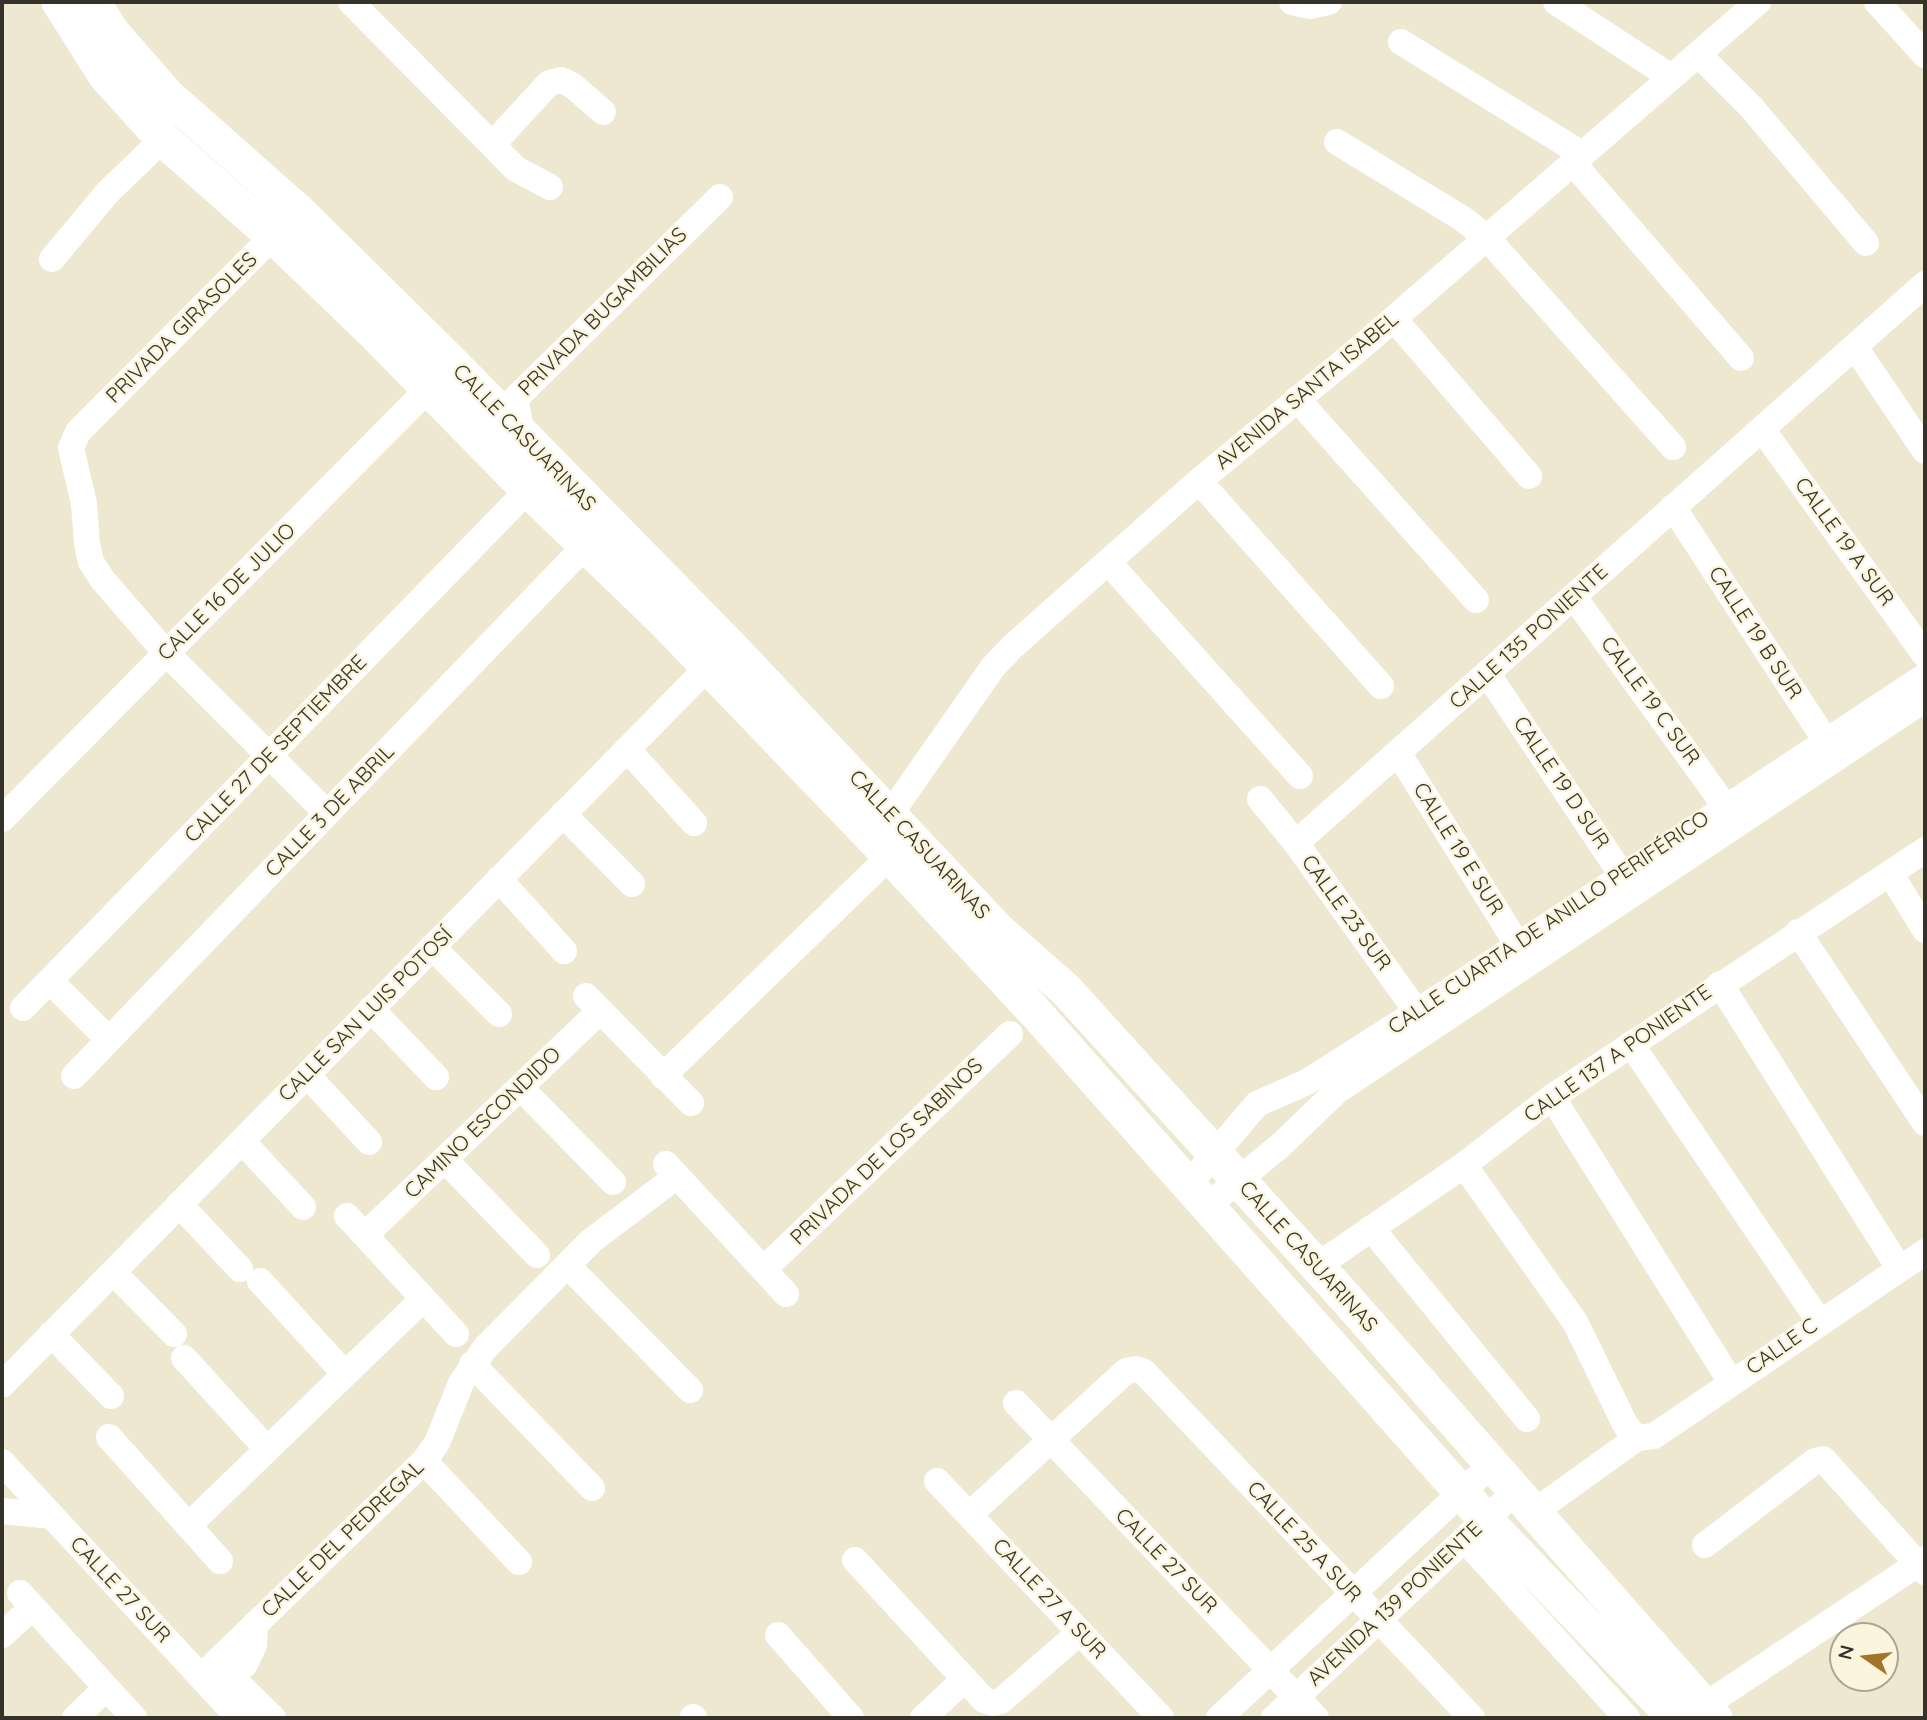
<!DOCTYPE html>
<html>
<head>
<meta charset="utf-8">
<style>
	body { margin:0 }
	#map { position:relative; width:1927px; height:1720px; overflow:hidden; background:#eee8d0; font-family:Quicksand,sans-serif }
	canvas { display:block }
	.frame { position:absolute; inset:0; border:4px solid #353229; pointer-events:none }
	.north { position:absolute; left:1829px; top:1622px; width:70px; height:70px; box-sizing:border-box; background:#fbf5dd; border:2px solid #aca795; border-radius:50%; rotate:284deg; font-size:19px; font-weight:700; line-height:28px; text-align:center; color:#353229 }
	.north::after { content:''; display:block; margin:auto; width:24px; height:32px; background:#a47429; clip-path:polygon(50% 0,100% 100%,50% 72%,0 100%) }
</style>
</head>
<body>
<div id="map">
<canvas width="1927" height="1720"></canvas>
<div class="frame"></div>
<div class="north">N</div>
</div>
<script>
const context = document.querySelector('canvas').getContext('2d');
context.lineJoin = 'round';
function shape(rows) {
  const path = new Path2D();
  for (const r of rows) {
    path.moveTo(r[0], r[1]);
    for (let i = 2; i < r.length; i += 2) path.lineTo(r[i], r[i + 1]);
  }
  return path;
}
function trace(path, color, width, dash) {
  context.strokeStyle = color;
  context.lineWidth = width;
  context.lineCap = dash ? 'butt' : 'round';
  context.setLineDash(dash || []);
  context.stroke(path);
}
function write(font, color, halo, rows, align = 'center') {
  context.font = font + ' Quicksand,sans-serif';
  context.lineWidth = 5;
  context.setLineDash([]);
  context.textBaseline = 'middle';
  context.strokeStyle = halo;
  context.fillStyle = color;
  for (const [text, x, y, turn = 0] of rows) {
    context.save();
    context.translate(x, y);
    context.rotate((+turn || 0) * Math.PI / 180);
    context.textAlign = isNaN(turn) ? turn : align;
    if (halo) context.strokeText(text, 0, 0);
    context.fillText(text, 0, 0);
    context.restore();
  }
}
const minor = shape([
	[351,2,516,169,550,187],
	[1292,2,1310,6,1329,2],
	[1556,2,1671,77],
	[1877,2,1925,55],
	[1401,42,1582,154],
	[1698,54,1751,107,1866,243],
	[1337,142,1463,219,1487,238,1673,447],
	[492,145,549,83,561,80,572,85,603,112],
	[1573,163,1741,358],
	[284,225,78,432,71,448,84,504,87,544,91,562,102,579,166,653,327,813],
	[52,259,108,192,163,139],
	[1394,319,1529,476],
	[1855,347,1925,451],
	[1297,399,1476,600],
	[1762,429,1925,655],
	[523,437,515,399,720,197],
	[1199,481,1381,686],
	[1673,507,1837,758],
	[1109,563,1300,776],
	[1574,597,1725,806],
	[1487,673,1630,887],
	[627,749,694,823],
	[1399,754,1517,944],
	[1260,799,1296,843,1427,1026],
	[889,811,896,806,993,667,1012,647,1199,481,1360,348,1758,2],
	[563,814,632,884],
	[2,819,442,375],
	[1296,843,1925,284],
	[1890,873,1925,930],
	[499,879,564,951],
	[1798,932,1925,1123],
	[432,947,499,1014],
	[50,981,109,1040],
	[1720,984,1899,1268],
	[586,996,691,1103],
	[23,1008,528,490],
	[371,1009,436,1077],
	[1631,1044,1819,1321],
	[307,1075,369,1142],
	[74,1076,585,546],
	[663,1076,890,856],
	[521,1088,613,1182],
	[1552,1097,1731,1382],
	[242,1141,303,1207],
	[445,1160,537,1255],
	[666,1164,786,1294],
	[1464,1165,1575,1322,1626,1426,1637,1438],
	[1188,1185,1257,1104,1307,1082,1417,1012,1925,676],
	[179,1204,240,1269],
	[1206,1207,1282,1144,1337,1091,1925,699],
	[347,1216,456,1334],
	[1371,1228,1527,1419],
	[365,1235,600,1011],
	[567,1265,690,1390],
	[1317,1266,1464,1165,1552,1097,1925,850],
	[764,1269,1010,1034],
	[113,1272,174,1334],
	[260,1281,345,1374],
	[51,1334,111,1396],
	[184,1358,267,1449],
	[472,1364,592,1488],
	[2,1385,720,655],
	[1016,1403,1316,1718],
	[109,1437,220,1561],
	[424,1461,519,1562],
	[2,1462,239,1718],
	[937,1481,1161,1718],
	[2,1511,52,1516],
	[1534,1512,1637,1438,1654,1436,1925,1252],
	[969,1515,1126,1371,1136,1369,1144,1372,1472,1718],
	[188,1526,423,1299],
	[1464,1539,1627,1718],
	[1705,1545,1815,1461,1823,1459,1925,1572],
	[855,1560,984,1700,993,1703,1001,1701,1080,1632],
	[20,1593,134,1718],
	[2,1635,33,1607],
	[778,1635,851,1718],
	[220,1666,273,1718],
	[201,1677,424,1461,437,1443,461,1383,485,1348,591,1241,677,1176],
	[212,1689,234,1676,245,1664,254,1645,255,1624],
	[1704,1706,1925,1559],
	[693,1717,694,1718],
	[75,1718,106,1688],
	[923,1718,965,1679],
	[1219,1718,1492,1464],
	[1274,1718,1516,1491]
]);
const major = shape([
	[59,2,105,75,163,139,273,236,375,334,528,490,667,624,890,856,1035,1012,1485,1519,1675,1718],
	[93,2,112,32,167,95,298,211,453,364,729,645,999,931,1066,990,1344,1296,1715,1718]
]);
const streetNames = [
	["PRIVADA BUGAMBILIAS",603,312,-45],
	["PRIVADA GIRASOLES",182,328,-45],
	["AVENIDA SANTA ISABEL",1307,391,-40],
	["CALLE CASUARINAS",524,438,46],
	["CALLE 19 A SUR",1844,542,54],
	["CALLE 16 DE JULIO",227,592,-45],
	["CALLE 19 B SUR",1755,633,57],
	["CALLE 135 PONIENTE",1529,637,-42],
	["CALLE 19 C SUR",1650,701,54],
	["CALLE 27 DE SEPTIEMBRE",276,749,-46],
	["CALLE 19 D SUR",1561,783,56],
	["CALLE 3 DE ABRIL",330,811,-46],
	["CALLE CASUARINAS",919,845,47],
	["CALLE 19 E SUR",1458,849,58],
	["CALLE 23 SUR",1346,913,54],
	["CALLE CUARTA DE ANILLO PERIFÉRICO",1549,923,-34],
	["CALLE SAN LUIS POTOSÍ",366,1015,-45],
	["CALLE 137 A PONIENTE",1618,1054,-35],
	["CAMINO ESCONDIDO",483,1123,-44],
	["PRIVADA DE LOS SABINOS",887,1152,-44],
	["CALLE CASUARINAS",1308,1257,48],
	["CALLE C",1782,1347,-35],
	["CALLE DEL PEDREGAL",343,1539,-44],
	["CALLE 25 A SUR",1304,1542,47],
	["CALLE 27 SUR",1166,1561,46],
	["CALLE 27 SUR",120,1590,47],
	["CALLE 27 A SUR",1049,1599,47],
	["AVENIDA 139 PONIENTE",1395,1604,-43]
];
trace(minor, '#fff', 26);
trace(major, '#fff', 35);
write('21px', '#353229', '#fbf5dd', streetNames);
</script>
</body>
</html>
